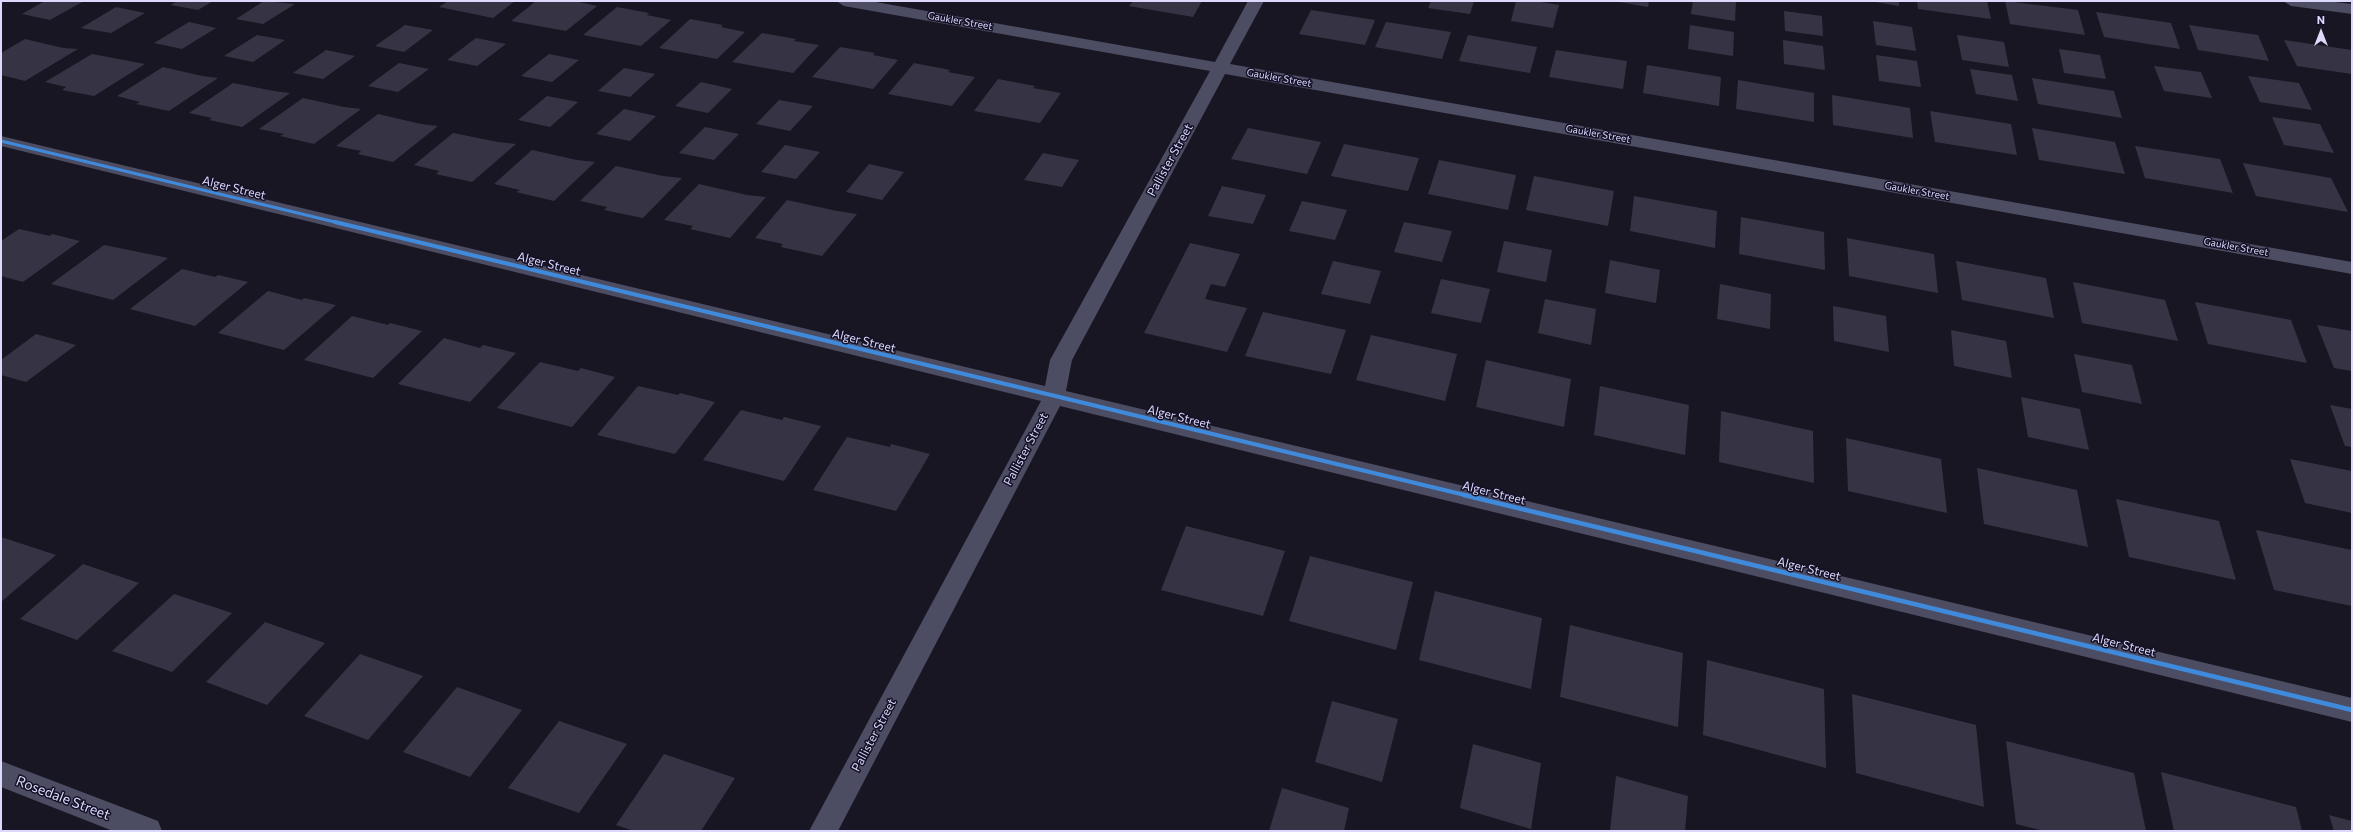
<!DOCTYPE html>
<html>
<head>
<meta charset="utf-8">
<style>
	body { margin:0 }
	#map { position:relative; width:2353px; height:832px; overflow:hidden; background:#181622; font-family:Commissioner,sans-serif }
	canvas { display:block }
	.frame { position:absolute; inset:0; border:2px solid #dcd9fd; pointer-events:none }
	.north { position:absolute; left:2301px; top:12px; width:40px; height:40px; -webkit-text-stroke:3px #141127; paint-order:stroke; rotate:0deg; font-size:11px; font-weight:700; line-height:16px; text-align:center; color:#dcd9fd }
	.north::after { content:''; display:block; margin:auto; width:14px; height:18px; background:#dcd9fd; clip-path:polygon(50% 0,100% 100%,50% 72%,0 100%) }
</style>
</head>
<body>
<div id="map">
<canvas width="2353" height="832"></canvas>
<div class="frame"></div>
<div class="north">N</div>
</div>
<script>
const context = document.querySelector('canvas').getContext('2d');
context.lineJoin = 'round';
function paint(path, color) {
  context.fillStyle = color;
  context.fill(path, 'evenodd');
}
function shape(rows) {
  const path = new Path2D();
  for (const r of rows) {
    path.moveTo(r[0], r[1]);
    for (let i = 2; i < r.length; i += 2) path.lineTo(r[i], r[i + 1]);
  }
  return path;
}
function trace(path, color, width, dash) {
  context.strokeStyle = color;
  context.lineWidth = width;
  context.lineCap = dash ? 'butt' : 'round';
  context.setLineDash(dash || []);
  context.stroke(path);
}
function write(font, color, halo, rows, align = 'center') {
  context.font = font + ' Commissioner,sans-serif';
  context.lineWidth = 3;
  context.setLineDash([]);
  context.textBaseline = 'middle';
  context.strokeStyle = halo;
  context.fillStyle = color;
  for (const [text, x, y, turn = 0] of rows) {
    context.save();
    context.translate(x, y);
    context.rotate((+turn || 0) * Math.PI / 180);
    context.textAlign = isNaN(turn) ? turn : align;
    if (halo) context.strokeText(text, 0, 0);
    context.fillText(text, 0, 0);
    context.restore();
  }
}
const building = shape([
	[45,1,84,1,50,20,22,14],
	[177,1,213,1,198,10,171,5],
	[264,1,295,4,263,24,236,19],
	[448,1,515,1,493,18,439,7],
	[536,1,575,1,597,6,566,31,511,21],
	[1133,1,1202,1,1193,17,1129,6],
	[1431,1,1474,1,1470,14,1428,8],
	[1516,1,1535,1,1559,5,1553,28,1511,21],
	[1613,1,1649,1,1648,7],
	[1693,1,1736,1,1735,21,1691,14],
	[1875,1,1899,1,1899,6,1875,2],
	[1917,1,1987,1,1991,19,1918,9],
	[2005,1,2078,10,2085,35,2010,24],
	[116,7,145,13,111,33,81,28],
	[617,7,649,13,647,15,671,20,641,46,583,35],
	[1311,10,1375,20,1365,45,1299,34],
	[1784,11,1822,16,1823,36,1785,31],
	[2096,12,2171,23,2180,49,2104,37],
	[690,19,723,25,721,27,745,32,717,59,659,48],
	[1873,21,1912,27,1916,51,1876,45],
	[189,22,216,28,182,49,154,43],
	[1386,22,1451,32,1442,59,1375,47],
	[405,25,433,30,404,52,375,46],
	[1690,25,1734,32,1733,56,1688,49],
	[2189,25,2258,35,2269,61,2198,50],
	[762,33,796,39,794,41,819,45,793,73,732,62],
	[257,35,285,40,253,62,224,56],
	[1468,35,1537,47,1530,73,1459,61],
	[1957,35,2004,42,2009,67,1962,60],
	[476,38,506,44,477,66,447,60],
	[25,39,63,48,78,49,25,81,1,75,1,53],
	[1783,40,1823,46,1825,70,1784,64],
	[2284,40,2352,50,2352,74,2297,66],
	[840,47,875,53,873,55,898,60,873,89,812,77],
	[2059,49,2100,55,2106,79,2064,73],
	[326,50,355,56,323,79,293,73],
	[1556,50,1627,61,1623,89,1549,77],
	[92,54,145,64,94,96,62,90,66,87,45,82],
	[549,54,579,60,552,82,521,76],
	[1876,55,1917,61,1921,87,1879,81],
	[399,63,429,69,398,92,368,86],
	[914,63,950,70,948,72,975,77,952,106,888,94],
	[1647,65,1721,77,1719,106,1643,93],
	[2154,66,2201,72,2212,98,2164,91],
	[163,67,202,76,218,78,169,111,136,104,140,102,117,96],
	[624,68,655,74,630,97,598,91],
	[1970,69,2012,75,2018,101,1976,94],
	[2248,76,2299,83,2312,110,2260,102],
	[2032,78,2114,91,2122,118,2038,104],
	[998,79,1035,86,1033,88,1061,93,1040,123,974,111],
	[1738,80,1814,93,1814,122,1736,109],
	[701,82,732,89,708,113,675,106],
	[233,83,274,91,290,93,242,127,209,120,212,118,189,113],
	[1832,95,1910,108,1913,138,1833,125],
	[547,96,578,102,550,127,518,120],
	[303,98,344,107,361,109,314,144,280,136,284,134,259,129],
	[779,100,813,106,790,131,756,124],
	[624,109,656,116,630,141,596,134],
	[1930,111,2011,124,2017,155,1935,142],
	[378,114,421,124,438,126,393,162,358,154,361,151,336,146],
	[2272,117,2320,124,2334,153,2284,145],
	[705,127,739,134,714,160,679,153],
	[1248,128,1321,142,1307,174,1231,159],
	[2032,128,2115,142,2125,174,2039,160],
	[453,133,498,142,516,144,472,182,436,174,439,171,414,165],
	[1344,144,1419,158,1408,191,1331,176],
	[785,145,820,152,796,179,761,172],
	[2135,146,2220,159,2233,193,2145,178],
	[532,150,577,160,595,162,554,201,516,192,520,190,494,184],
	[1043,153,1079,160,1062,187,1024,180],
	[1439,160,1516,175,1508,210,1428,194],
	[2243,163,2331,178,2348,212,2256,196],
	[869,164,904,172,882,200,846,192],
	[616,166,663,176,682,178,643,218,604,210,607,207,580,201],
	[1534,176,1614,191,1608,226,1526,210],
	[699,184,747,195,766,197,730,238,690,229,693,226,664,220],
	[1222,186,1266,195,1253,224,1208,216],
	[1634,196,1717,211,1715,248,1630,231],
	[787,200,837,211,857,214,822,256,781,247,783,244,755,238],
	[1302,201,1347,210,1335,240,1289,231],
	[1741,217,1824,232,1825,270,1739,254],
	[1404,222,1452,231,1442,262,1394,252],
	[19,229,50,236,52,234,80,241,23,282,1,276,1,241],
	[1847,238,1934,254,1938,293,1849,276],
	[1504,241,1552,250,1546,282,1497,272],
	[1190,243,1240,254,1225,287,1211,284,1205,299,1247,308,1227,352,1144,333],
	[104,245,168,258,113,300,51,284],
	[1610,260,1660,270,1656,303,1605,293],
	[1333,261,1381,271,1370,304,1321,294],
	[1956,261,2046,278,2054,318,1962,300],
	[182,269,215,277,218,275,248,282,195,326,130,309],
	[1441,279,1490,289,1481,323,1431,313],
	[2073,282,2165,300,2178,341,2082,323],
	[1720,284,1771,294,1770,329,1717,319],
	[268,291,302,300,304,298,336,305,284,350,218,333],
	[1545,299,1596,309,1591,345,1538,333],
	[2195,302,2291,320,2307,363,2208,344],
	[1833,306,1886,316,1889,352,1834,341],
	[1263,312,1346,330,1331,374,1245,356],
	[352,316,388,325,390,323,422,331,373,378,304,360],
	[2317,325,2352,331,2352,371,2334,368],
	[1951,330,2006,341,2012,378,1954,366],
	[36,334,76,345,26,382,1,375,1,360],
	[1371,335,1457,354,1445,401,1356,380],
	[444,338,480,348,483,345,516,353,470,402,398,384],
	[2074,354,2132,365,2142,404,2082,392],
	[1486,360,1571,379,1564,427,1476,407],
	[540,362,578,371,581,368,615,377,572,427,497,408],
	[638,386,678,395,680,393,715,402,675,454,597,435],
	[1600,386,1689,405,1685,455,1594,435],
	[2021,397,2080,409,2089,450,2028,437],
	[2330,405,2352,409,2352,447,2345,446],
	[741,410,782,420,784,417,821,426,784,481,703,460],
	[1721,411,1813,431,1814,483,1719,462],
	[847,437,890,447,891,444,930,454,896,511,813,490],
	[1846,438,1941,459,1947,513,1848,491],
	[2290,459,2352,471,2352,513,2305,503],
	[1977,468,2077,490,2088,547,1984,524],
	[2116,499,2219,521,2236,580,2129,557],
	[1186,526,1285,551,1263,616,1161,590],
	[2256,530,2352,550,2352,606,2274,590],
	[1,537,56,555,1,602],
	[1310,556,1413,582,1396,650,1289,621],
	[83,564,139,583,77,640,20,619],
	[1435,591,1542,618,1531,689,1419,660],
	[174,594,232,613,172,672,112,651],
	[265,622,325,643,267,705,206,682],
	[1570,625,1683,653,1678,727,1560,697],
	[360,654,423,676,368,740,304,716],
	[1707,660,1824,689,1826,768,1703,735],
	[457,687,522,710,470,777,403,752],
	[1852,694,1976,725,1984,807,1856,773],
	[1332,701,1398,719,1382,782,1315,762],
	[559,721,627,744,579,813,508,788],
	[2006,741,2134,773,2146,831,2044,831,2016,824],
	[1473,744,1541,763,1531,829,1460,808],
	[664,754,735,778,701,831,634,831,616,825],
	[2161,772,2296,807,2302,831,2174,831],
	[1616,776,1688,796,1685,831,1610,831],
	[1282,788,1349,808,1344,831,1269,831],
	[2329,815,2352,821,2352,831,2334,831]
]);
const minor = shape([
	[836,1,870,1,1215,62,1248,1,1264,1,1230,64,2352,262,2352,274,1225,74,1072,360,1066,391,2352,698,2352,722,1060,406,838,831,809,831,1041,401,1,146,1,136,1045,386,1050,360,1210,71,844,6,836,1],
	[2283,1,2326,1,2352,4,2352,14,2291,6,2283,1],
	[1,761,158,821,162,831,113,831,1,787,1,761]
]);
const cyclewayFar2 = shape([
	[1,141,339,223]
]);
const cyclewayFar1 = shape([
	[335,222,1469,496]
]);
const cycleway = shape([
	[1464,495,2352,710]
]);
const farStreetnames = [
	["Gaukler Street",960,21,10],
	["Gaukler Street",1279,78,10],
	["Gaukler Street",1598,134,10],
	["Gaukler Street",1917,191,10],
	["Gaukler Street",2236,247,10]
];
const streetNames = [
	["Pallister Street",1170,160,-61],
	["Alger Street",234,188,14],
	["Alger Street",549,264,14],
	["Alger Street",864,341,14],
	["Alger Street",1179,417,14],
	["Pallister Street",1026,449,-62],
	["Alger Street",1494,493,14],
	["Alger Street",1809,569,14],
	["Alger Street",2124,645,14],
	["Pallister Street",874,735,-62]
];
const nearStreetnames = [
	["Rosedale Street",63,798,21]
];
paint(building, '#363444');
paint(minor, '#4c4c62');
trace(cyclewayFar2, '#408adc', 3);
trace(cyclewayFar1, '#408adc', 4);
trace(cycleway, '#408adc', 4.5);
write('10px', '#dcd9fd', '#141127', farStreetnames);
write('12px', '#dcd9fd', '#141127', streetNames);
write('14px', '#dcd9fd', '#141127', nearStreetnames);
</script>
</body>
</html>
